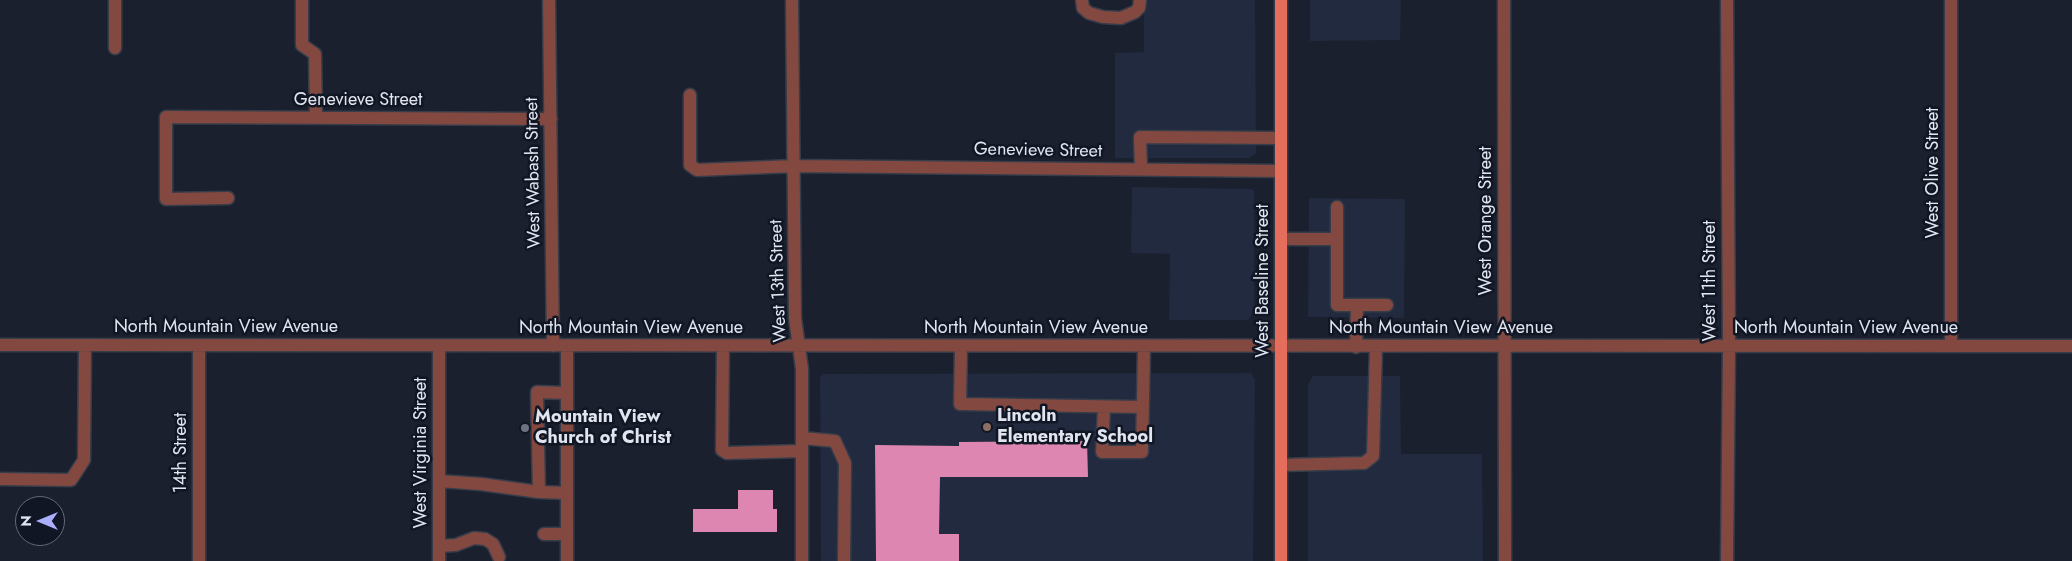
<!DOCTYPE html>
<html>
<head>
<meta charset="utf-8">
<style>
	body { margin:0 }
	#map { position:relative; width:2072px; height:561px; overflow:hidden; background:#1a202e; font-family:Jost,sans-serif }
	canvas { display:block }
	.north { position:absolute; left:15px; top:496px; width:50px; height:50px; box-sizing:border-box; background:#111624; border:1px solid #646976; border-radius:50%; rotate:270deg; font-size:14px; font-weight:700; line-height:20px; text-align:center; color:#e1e5f0 }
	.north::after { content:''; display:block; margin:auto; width:18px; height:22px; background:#abaffb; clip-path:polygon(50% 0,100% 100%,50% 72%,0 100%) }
</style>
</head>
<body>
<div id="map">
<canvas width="2072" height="561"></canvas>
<div class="north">N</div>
</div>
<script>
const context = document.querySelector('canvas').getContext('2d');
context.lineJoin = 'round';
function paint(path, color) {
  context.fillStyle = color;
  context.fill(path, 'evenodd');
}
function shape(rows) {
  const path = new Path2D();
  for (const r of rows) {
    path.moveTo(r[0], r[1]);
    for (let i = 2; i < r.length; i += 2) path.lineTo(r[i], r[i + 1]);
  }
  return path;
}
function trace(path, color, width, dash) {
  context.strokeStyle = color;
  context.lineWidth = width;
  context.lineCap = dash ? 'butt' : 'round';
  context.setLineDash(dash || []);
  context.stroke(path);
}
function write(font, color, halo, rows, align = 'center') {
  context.font = font + ' Jost,sans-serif';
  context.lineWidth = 5;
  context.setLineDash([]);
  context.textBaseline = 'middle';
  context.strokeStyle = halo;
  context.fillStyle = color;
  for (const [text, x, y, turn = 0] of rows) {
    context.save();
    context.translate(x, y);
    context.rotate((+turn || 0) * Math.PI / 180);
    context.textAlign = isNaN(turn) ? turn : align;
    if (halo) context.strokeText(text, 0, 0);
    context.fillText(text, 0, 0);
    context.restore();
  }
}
const built = shape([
	[1144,0,1255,0,1256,154,1249,158,1115,158,1115,53,1144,52],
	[1310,0,1401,0,1400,40,1310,41],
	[1132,187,1251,189,1254,191,1254,311,1248,320,1169,320,1170,254,1131,253],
	[1309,198,1405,199,1404,318,1308,317],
	[1251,373,1255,380,1253,561,821,561,820,377,824,374],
	[1313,376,1400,376,1401,454,1482,454,1483,561,1308,561,1308,384]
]);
const building = shape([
	[1087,441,1088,477,940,477,939,534,959,534,959,561,876,561,875,445,959,446,959,442],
	[738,490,773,490,773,509,777,509,777,532,693,532,693,509,738,509]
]);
const minor = shape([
	[115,0,115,48],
	[302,0,302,45,315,54,316,118],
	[549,0,553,346],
	[792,0,795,318,802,369,802,561],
	[1082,0,1083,8,1089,13,1103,17,1121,18,1135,12,1139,8,1140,0],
	[1504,0,1505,561],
	[1951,0,1951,346],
	[690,95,690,165,697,170,794,166,1281,171],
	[1141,169,1140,137,1281,138],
	[228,198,166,199,166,117,551,119],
	[1337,207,1337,305,1357,305,1356,347],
	[1281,239,1337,239],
	[1357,305,1387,305],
	[0,345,2072,346],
	[199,346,199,561],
	[567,346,567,561],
	[723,346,722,450,727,453,802,451],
	[961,346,960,404,1143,407],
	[1104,407,1102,452,1142,452,1144,347],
	[802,438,835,441,845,463,844,561],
	[1281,465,1364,463,1373,456,1376,347],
	[0,479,71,480,84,460,85,345],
	[439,481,481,484,539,492,537,392,566,393],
	[539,492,567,493],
	[544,534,567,534],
	[439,546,456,545,474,538,485,539,493,544,499,557],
	[439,561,439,346],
	[1727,561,1729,347,1727,0]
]);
const major = shape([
	[1281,0,1281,561]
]);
const markers = [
	[987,427,5,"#8d6e63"],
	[525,428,5,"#6b7280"]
];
const streetNames = [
	["Genevieve Street",358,101],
	["Genevieve Street",1038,151,1],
	["West Wabash Street",534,173,-91],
	["West Olive Street",1934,173,-90],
	["West Orange Street",1487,221,-90],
	["West 13th Street",779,281,-92],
	["West Baseline Street",1264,281,-90],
	["West 11th Street",1711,281,-90],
	["North Mountain View Avenue",226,328],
	["North Mountain View Avenue",631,329],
	["North Mountain View Avenue",1036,329],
	["North Mountain View Avenue",1441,329],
	["North Mountain View Avenue",1846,329],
	["14th Street",182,453,-90],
	["West Virginia Street",422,453,-90]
];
const poiNames = [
	["Lincoln",997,417],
	["Elementary School",997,438],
	["Mountain View",535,418],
	["Church of Christ",535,439]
];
paint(built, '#212a3e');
paint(building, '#de86b2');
trace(minor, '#363c49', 15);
trace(major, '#363c49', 15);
trace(minor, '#834940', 12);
trace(major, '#e56d5c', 12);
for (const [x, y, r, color] of markers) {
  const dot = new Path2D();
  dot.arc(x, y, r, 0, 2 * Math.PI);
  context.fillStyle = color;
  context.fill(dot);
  trace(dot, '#111624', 2);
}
write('18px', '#e1e5f0', '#111624', streetNames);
write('bold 18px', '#e1e5f0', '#111624', poiNames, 'left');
</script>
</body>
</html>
